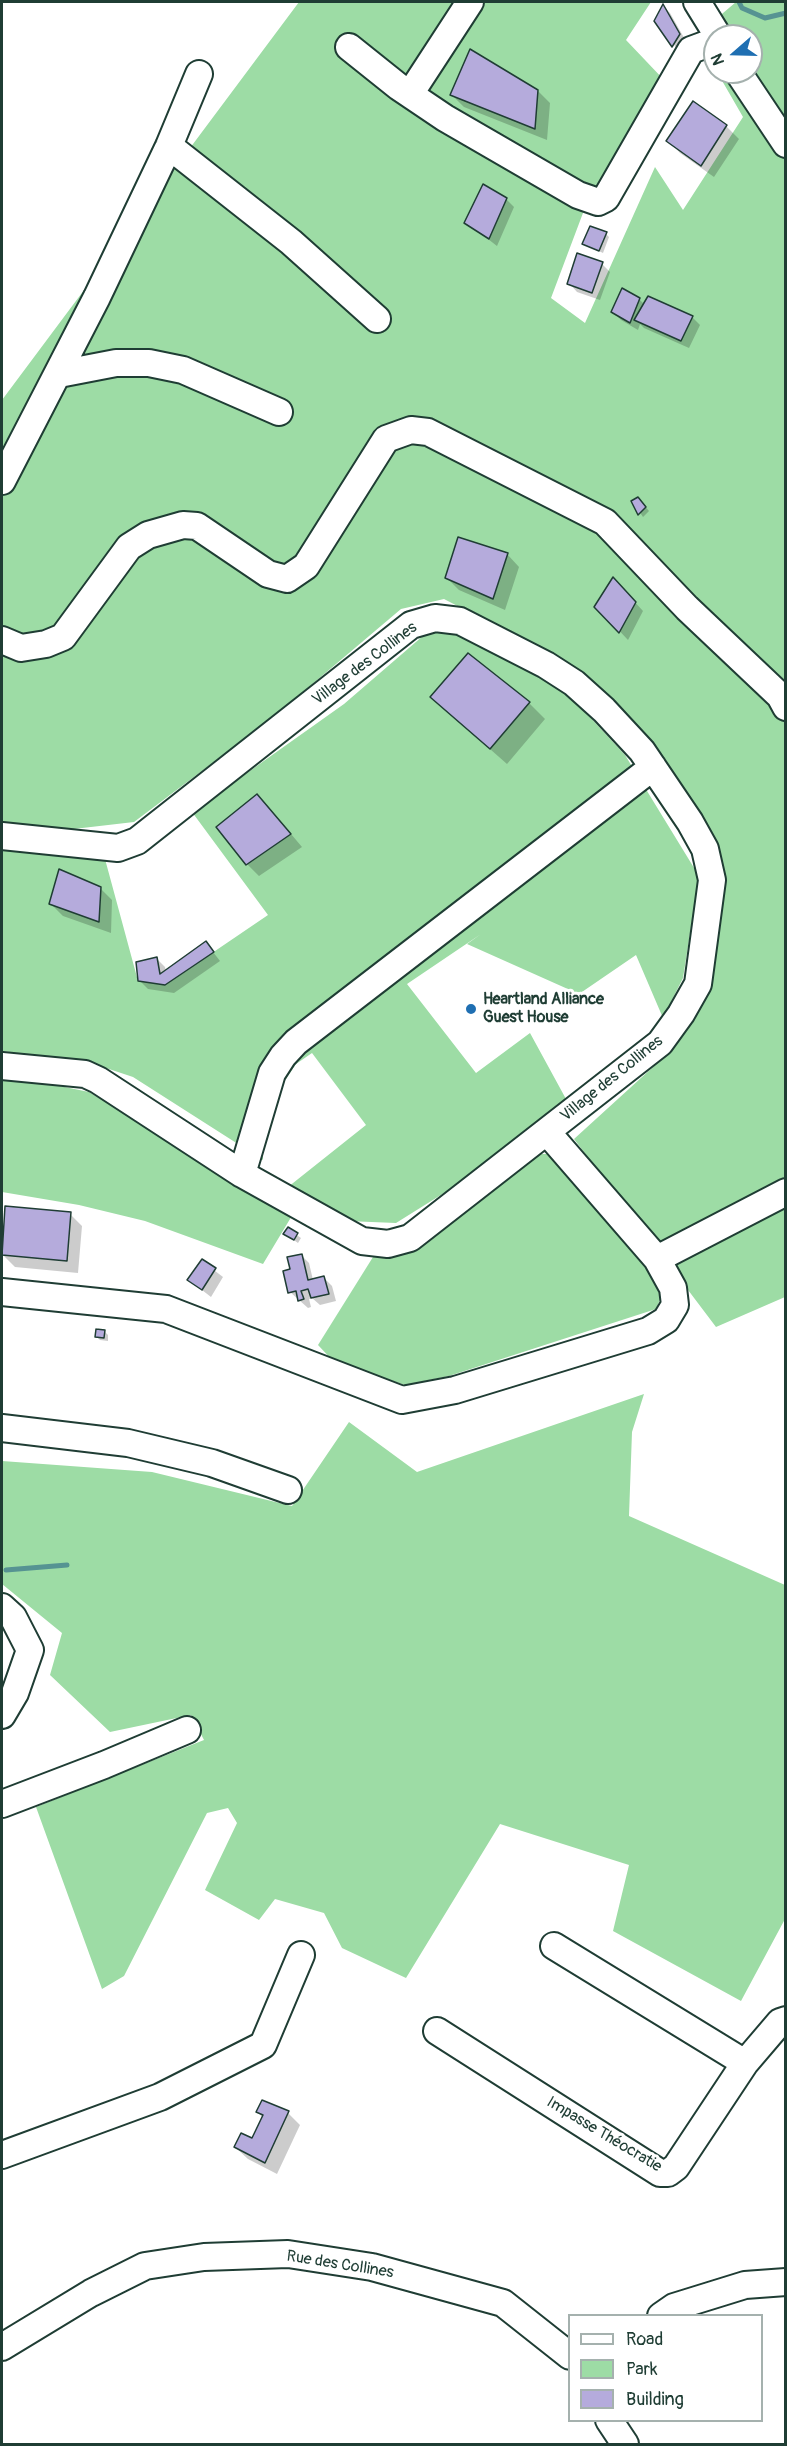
<!DOCTYPE html>
<html>
<head>
<meta charset="utf-8">
<style>
	body { margin:0 }
	#map { position:relative; width:787px; height:2446px; overflow:hidden; background:#fff; font-family:Pangolin,sans-serif }
	canvas { display:block }
	.frame { position:absolute; inset:0; border:3px solid #1f3d34; pointer-events:none }
	.legend { position:absolute; left:568px; top:2314px; width:195px; height:108px; box-sizing:border-box; background:#fff; border:2px solid #a5b1ae; margin:0; padding:8px 10px; list-style:none; font-size:18px; color:#1f3d34 }
	.legend li { display:flex; align-items:center; gap:12px; height:30px }
	.legend b { width:30px; border:2px solid #a5b1ae }
	.north { position:absolute; left:703px; top:24px; width:60px; height:60px; box-sizing:border-box; background:#fff; border:2px solid #a5b1ae; border-radius:50%; rotate:250deg; font-size:16px; font-weight:700; line-height:24px; text-align:center; color:#1f3d34 }
	.north::after { content:''; display:block; margin:auto; width:21px; height:27px; background:#1f6fb2; clip-path:polygon(50% 0,100% 100%,50% 72%,0 100%) }
</style>
</head>
<body>
<div id="map">
<canvas width="787" height="2446"></canvas>
<div class="frame"></div>
<ul class="legend">
<li><b style="height:8px;background:#fff"></b>Road</li>
<li><b style="height:16px;background:#9ddca5"></b>Park</li>
<li><b style="height:16px;background:#b5abdc"></b>Building</li>
</ul>
<div class="north">N</div>
</div>
<script>
const context = document.querySelector('canvas').getContext('2d');
context.lineJoin = 'round';
function paint(path, color) {
  context.fillStyle = color;
  context.fill(path, 'evenodd');
}
function shape(rows) {
  const path = new Path2D();
  for (const r of rows) {
    path.moveTo(r[0], r[1]);
    for (let i = 2; i < r.length; i += 2) path.lineTo(r[i], r[i + 1]);
  }
  return path;
}
function trace(path, color, width, dash) {
  context.strokeStyle = color;
  context.lineWidth = width;
  context.lineCap = dash ? 'butt' : 'round';
  context.setLineDash(dash || []);
  context.stroke(path);
}
function write(font, color, halo, rows, align = 'center') {
  context.font = font + ' Pangolin,sans-serif';
  context.lineWidth = 6;
  context.setLineDash([]);
  context.textBaseline = 'middle';
  context.strokeStyle = halo;
  context.fillStyle = color;
  for (const [text, x, y, turn = 0] of rows) {
    context.save();
    context.translate(x, y);
    context.rotate((+turn || 0) * Math.PI / 180);
    context.textAlign = isNaN(turn) ? turn : align;
    if (halo) context.strokeText(text, 0, 0);
    context.fillText(text, 0, 0);
    context.restore();
  }
}
const green = shape([
	[299,2,651,2,626,40,665,81,589,197,551,298,585,323,655,167,683,210,743,117,717,72,751,72,751,36,715,36,715,69,696,36,736,2,785,2,785,1297,716,1327,574,1139,675,1047,711,984,722,892,712,835,655,750,575,667,444,599,401,609,271,719,134,822,65,830,2,823,2,400],
	[452,628,565,690,625,755,699,876,683,978,663,1018,636,955,579,994,467,944,481,934,407,984,476,1073,530,1033,566,1099,556,1114,468,1178,396,1223,347,1221,283,1191,366,1125,312,1053,296,1064,282,1085,263,1137,263,1160,133,1077,91,1063,2,1051,2,848,105,859,138,981,165,985,268,915,192,812,344,704,431,629],
	[2,1076,21,1078,89,1092,293,1214,263,1264,145,1221,79,1205,2,1192],
	[541,1154,552,1154,658,1277,662,1295,656,1309,449,1376,405,1385,333,1361,318,1345,373,1257,394,1255,418,1246],
	[644,1394,632,1432,629,1516,785,1585,785,1919,741,2001,613,1931,629,1865,500,1824,406,1978,342,1948,324,1913,275,1899,259,1920,205,1890,237,1823,228,1808,207,1813,124,1976,102,1989,36,1807,204,1740,191,1715,110,1732,50,1675,62,1633,2,1584,2,1461,152,1472,292,1506,349,1422,417,1472]
]);
const shadow = shape([
	[663,6,670,13,687,43,681,54,656,21],
	[538,91,550,103,547,140,464,107,452,95],
	[694,103,726,126,739,139,714,177,680,153,668,140],
	[506,199,514,207,497,246,466,222],
	[606,234,609,237,603,253,584,244],
	[602,264,610,272,600,300,577,292,569,283],
	[639,299,645,305,692,317,700,325,689,348,644,328,640,324,638,330,621,320,613,312],
	[633,502,642,503,649,511,643,517],
	[507,554,519,567,505,610,459,590,447,578],
	[621,587,643,611,628,640,596,606],
	[469,655,529,703,545,719,507,764,449,713],
	[269,808,302,847,259,876,247,864],
	[100,888,112,900,111,933,63,916,51,904],
	[206,943,220,961,174,993,148,989,140,981,157,959,165,967,166,972],
	[70,1214,82,1226,78,1273,15,1267,3,1255],
	[288,1229,301,1238,298,1243,285,1234],
	[301,1255,309,1263,313,1280,324,1278,332,1286,336,1301,320,1305,312,1298,309,1299,311,1307,308,1308,290,1292,292,1271],
	[202,1261,223,1277,211,1297,189,1280],
	[104,1331,108,1335,108,1341,100,1340,97,1337],
	[258,2112,288,2113,300,2125,277,2174,248,2159,235,2147,253,2140,263,2118]
]);
const stream = shape([
	[739,2,742,8,765,18,786,13],
	[6,1570,67,1565]
]);
const building = shape([
	[663,4,680,34,672,47,654,21,663,4],
	[470,49,538,90,535,129,450,95,470,49],
	[693,101,727,125,701,166,666,141,693,101],
	[483,184,507,198,489,239,464,223,483,184],
	[590,226,607,232,599,251,582,244,590,226],
	[577,253,603,262,592,293,567,284,577,253],
	[622,288,640,298,630,323,611,312,622,288],
	[648,296,693,316,681,341,634,320,648,296],
	[638,497,646,507,638,515,631,501,638,497],
	[458,537,508,553,493,599,445,578,458,537],
	[613,577,636,602,619,633,594,607,613,577],
	[468,653,530,702,490,749,430,697,468,653],
	[257,794,291,834,246,865,216,827,257,794],
	[59,869,101,887,99,922,49,904,59,869],
	[206,941,214,952,165,985,138,981,136,962,157,957,160,974,206,941],
	[5,1206,71,1212,67,1261,2,1255,5,1206],
	[288,1227,298,1233,294,1240,283,1234,288,1227],
	[302,1254,308,1280,324,1276,329,1294,311,1298,308,1289,301,1291,304,1299,298,1301,296,1291,288,1293,283,1271,290,1269,287,1257,302,1254],
	[202,1259,216,1268,202,1290,187,1280,202,1259],
	[96,1329,105,1330,104,1338,95,1337,96,1329],
	[262,2100,289,2111,265,2163,234,2147,241,2133,252,2138,263,2115,256,2112,262,2100]
]);
const minor = shape([
	[697,2,718,36],
	[349,47,399,87,445,118,578,195,598,202,606,198,691,50,710,43,715,44],
	[738,72,786,144],
	[410,94,470,2],
	[169,146,291,242,377,319],
	[59,374,116,363,149,363,183,370,279,412],
	[2,481,97,297,169,146,199,74],
	[2,640,21,648,46,644,63,637,129,547,148,535,183,525,197,526,268,574,287,579,306,566,386,439,411,430,428,432,605,522,687,608,780,696,786,707],
	[2,836,118,848,137,841,411,625,435,618,460,621,546,665,574,683,604,710,642,751,690,822,705,849,712,880,698,984,681,1014,660,1043,410,1238,388,1244,362,1241,242,1174,98,1080,85,1074,2,1066],
	[242,1174,272,1073,283,1056,296,1042,653,767],
	[657,1259,786,1192],
	[2,1292,166,1309,402,1400,455,1390,648,1331,666,1320,675,1305,673,1288,657,1259,547,1132],
	[2,1428,128,1443,212,1463,288,1490],
	[2,1607,13,1617,30,1650,15,1693,2,1715],
	[2,1804,104,1765,187,1730],
	[554,1946,745,2063],
	[437,2031,660,2173,668,2173,676,2167,745,2063,780,2022,786,2020],
	[2,2155,160,2097,263,2045,301,1955],
	[661,2316,674,2307,745,2285,786,2282],
	[2,2347,91,2293,145,2266,204,2257,288,2254,372,2267,503,2303,570,2356],
	[609,2420,625,2444]
]);
const markers = [
	[471,1009,6,"#1f6fb2"]
];
const streetNames = [
	["Village des Collines",365,664,-37],
	["Village des Collines",612,1079,-39],
	["Impasse Théocratie",604,2135,31],
	["Rue des Collines",340,2265,9]
];
const poiNames = [
	["Heartland Alliance",483,1000],
	["Guest House",483,1018]
];
paint(green, '#9ddca5');
paint(shadow, '#0003');
trace(stream, '#569392', 5);
paint(building, '#b5abdc');
trace(building, '#1f3d34', 1.5);
trace(minor, '#1f3d34', 30);
trace(minor, '#fff', 26);
for (const [x, y, r, color] of markers) {
  const dot = new Path2D();
  dot.arc(x, y, r, 0, 2 * Math.PI);
  context.fillStyle = color;
  context.fill(dot);
  trace(dot, '#fff', 2);
}
write('16px', '#1f3d34', '#fff', streetNames);
write('bold 16px', '#1f3d34', '#fff', poiNames, 'left');
</script>
</body>
</html>
